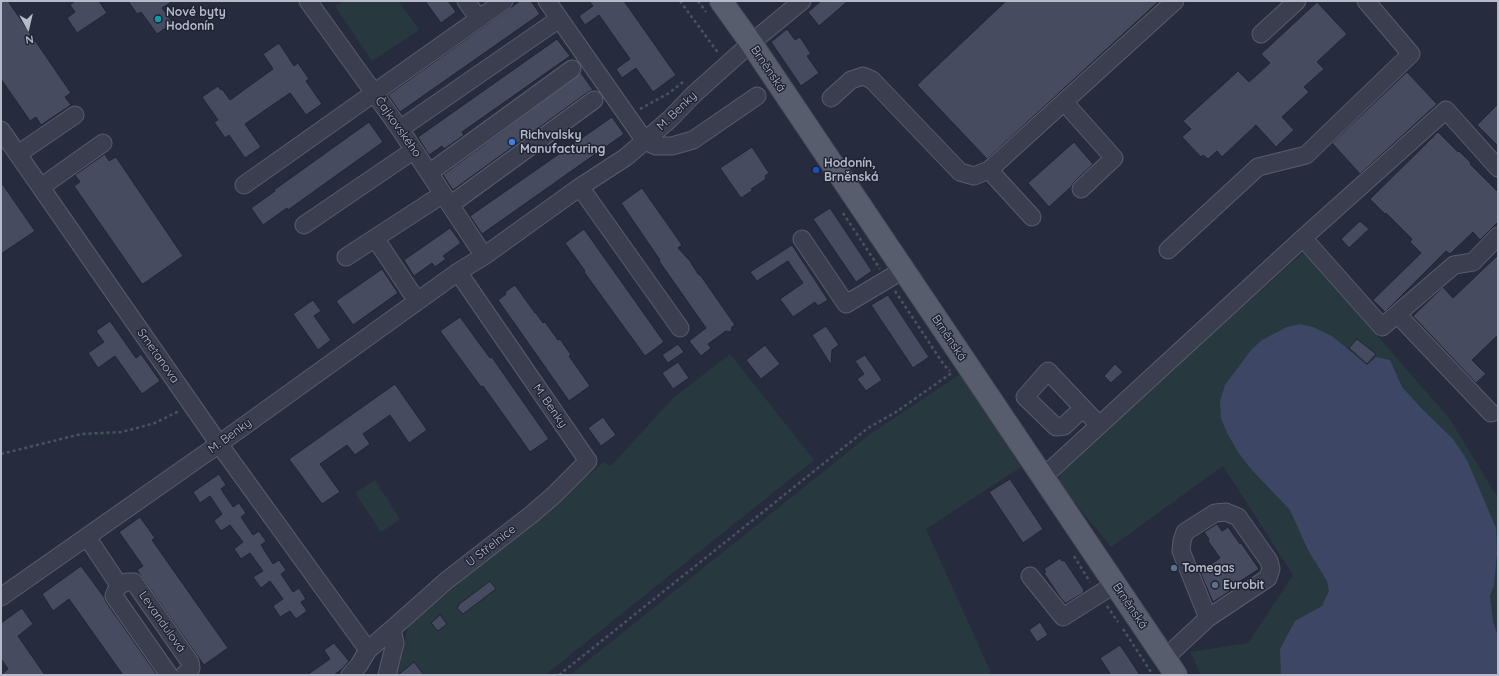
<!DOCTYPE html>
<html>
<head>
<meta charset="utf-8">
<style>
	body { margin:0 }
	#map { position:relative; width:1499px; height:676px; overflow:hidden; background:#262c3e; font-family:Quicksand,sans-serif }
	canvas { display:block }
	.frame { position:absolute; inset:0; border:2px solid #b6bac9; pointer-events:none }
	.north { position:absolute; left:8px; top:8px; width:40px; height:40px; -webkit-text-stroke:3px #1f2333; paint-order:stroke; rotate:172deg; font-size:11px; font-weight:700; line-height:16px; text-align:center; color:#b6bac9 }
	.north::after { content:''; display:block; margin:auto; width:14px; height:18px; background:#b6bac9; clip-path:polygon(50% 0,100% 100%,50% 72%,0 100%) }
</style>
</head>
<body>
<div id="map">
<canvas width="1499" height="676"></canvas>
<div class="frame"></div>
<div class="north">N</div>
</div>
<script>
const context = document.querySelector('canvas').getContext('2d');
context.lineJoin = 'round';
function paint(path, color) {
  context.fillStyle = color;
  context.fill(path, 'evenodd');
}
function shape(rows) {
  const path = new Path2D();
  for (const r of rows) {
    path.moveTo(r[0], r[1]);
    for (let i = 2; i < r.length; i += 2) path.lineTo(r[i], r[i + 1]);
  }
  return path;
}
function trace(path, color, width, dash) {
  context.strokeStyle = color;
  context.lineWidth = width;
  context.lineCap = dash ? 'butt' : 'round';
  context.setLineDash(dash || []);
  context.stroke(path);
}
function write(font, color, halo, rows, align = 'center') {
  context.font = font + ' Quicksand,sans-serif';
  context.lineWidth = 3;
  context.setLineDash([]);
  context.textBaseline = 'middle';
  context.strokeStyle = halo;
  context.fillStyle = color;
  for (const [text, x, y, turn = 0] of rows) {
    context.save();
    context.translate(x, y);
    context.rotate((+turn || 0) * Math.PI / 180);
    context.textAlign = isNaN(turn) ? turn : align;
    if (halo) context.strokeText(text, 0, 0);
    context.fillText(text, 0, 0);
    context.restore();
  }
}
const green = shape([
	[343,1,399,1,419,30,372,61,335,6],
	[1304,252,1449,418,1498,498,1498,675,1201,675,1190,652,1248,643,1293,575,1223,466,1111,547,1058,482,1061,472,1167,373],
	[730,354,814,460,545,675,395,675,409,625,604,462,611,466,673,398],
	[962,373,1021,467,926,529,992,675,570,675,869,435],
	[375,480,400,519,381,532,355,493]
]);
const water = shape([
	[1300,324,1313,327,1332,336,1367,365,1376,357,1390,360,1402,387,1421,408,1453,439,1467,460,1496,528,1497,554,1494,585,1490,596,1493,622,1498,636,1498,675,1281,675,1280,649,1295,621,1322,606,1329,591,1327,581,1308,550,1290,510,1251,469,1238,452,1227,433,1221,418,1220,401,1225,385,1252,349,1262,340,1287,327]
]);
const building = shape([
	[1,1,8,1,71,93,65,97,71,105,41,125,36,117,30,121,1,79,1,1],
	[75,1,99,1,107,13,77,33,67,18,75,12,70,5,75,1],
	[128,1,173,1,162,8,173,23,157,34,141,12,137,14,128,1],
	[425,1,448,1,456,12,441,23,425,1],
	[520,1,531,1,540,14,400,112,388,95,520,1],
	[589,1,624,1,676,75,653,92,636,68,622,78,616,69,630,59,599,15,585,25,579,16,593,6,589,1],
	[821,1,848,1,819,26,808,12,821,1],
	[1006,1,1159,1,987,159,917,85,1006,1],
	[1317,2,1347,34,1317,62,1324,69,1304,87,1309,92,1282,117,1294,130,1276,147,1256,125,1222,157,1217,151,1208,159,1203,155,1201,157,1182,137,1191,129,1183,121,1238,71,1249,82,1270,63,1261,54,1317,2],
	[787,29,795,40,800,37,811,54,807,56,819,73,801,86,771,42,787,29],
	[557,39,570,56,462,132,464,135,444,149,442,146,429,155,418,137,557,39],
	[279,43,294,66,298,63,309,79,306,81,322,104,306,115,290,93,245,124,261,147,245,158,229,135,225,138,214,122,218,120,202,97,218,86,221,90,222,89,230,100,273,69,263,54,279,43],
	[1407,72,1437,104,1360,174,1332,143,1407,72],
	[581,73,593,90,588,92,453,190,443,175,581,73],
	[1498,104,1498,146,1477,125,1498,104],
	[612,117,624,134,482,234,470,216,612,117],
	[369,122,383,142,288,210,287,208,263,225,251,208,275,191,274,190,369,122],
	[1438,132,1458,152,1459,151,1471,163,1470,164,1498,192,1498,222,1480,240,1473,232,1450,254,1446,251,1385,312,1373,300,1421,253,1410,242,1412,239,1386,213,1385,214,1370,199,1438,132],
	[1074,142,1093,164,1074,182,1071,187,1049,207,1028,183,1074,142],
	[752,147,769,173,765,176,766,179,751,189,753,190,741,198,720,168,752,147],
	[105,154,109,161,116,157,183,256,143,284,142,284,74,186,80,182,75,175,105,154],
	[1,182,35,231,1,254,1,182],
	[642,188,682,245,678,248,690,261,698,274,701,276,735,325,732,327,731,332,726,331,708,344,711,348,701,356,689,341,706,328,659,261,660,260,621,203,642,188],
	[830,208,872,271,856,282,813,219,830,208],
	[1360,221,1369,229,1349,248,1341,239,1360,221],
	[450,228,461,243,443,256,446,259,435,267,432,263,414,276,404,260,450,228],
	[584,229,664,342,645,356,584,272,585,271,565,243,584,229],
	[792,245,828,300,818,306,815,302,793,317,780,299,803,283,788,261,757,281,750,272,792,245],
	[1498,255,1498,335,1472,360,1486,374,1476,383,1413,316,1443,287,1453,298,1498,255],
	[382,269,398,293,353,325,336,301,382,269],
	[515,285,535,313,536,313,543,323,545,322,558,340,560,339,571,355,569,356,590,386,569,401,498,300,506,294,505,292,515,285],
	[888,295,929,357,913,368,871,305,888,295],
	[313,300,321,311,314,316,331,340,318,350,293,314,313,300],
	[460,317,490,358,492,357,496,363,549,439,530,452,483,386,481,387,440,331,460,317],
	[110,321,136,358,141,354,160,381,142,394,115,356,98,368,88,353,104,342,96,331,110,321],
	[826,326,839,345,832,350,831,365,812,335,826,326],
	[1357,339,1376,354,1367,364,1349,348,1357,339],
	[678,344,684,352,668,363,662,355,678,344],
	[765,345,780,364,761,379,746,360,765,345],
	[865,355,882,380,866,391,857,379,864,374,855,361,865,355],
	[678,362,689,378,673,389,662,373,678,362],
	[1115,364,1123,372,1111,383,1104,376,1115,364],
	[395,384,427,430,409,443,390,415,363,434,370,444,355,455,347,445,320,464,340,492,322,504,289,459,395,384],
	[603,417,616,435,601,446,588,428,603,417],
	[219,474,226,485,221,489,233,507,239,503,246,513,241,517,253,535,259,531,266,541,261,545,273,564,279,560,286,570,281,574,293,592,299,588,306,599,301,602,307,611,296,619,290,611,280,617,273,606,283,599,270,581,261,588,253,577,263,571,250,553,241,559,234,549,243,542,230,525,221,531,214,521,222,514,210,496,200,503,193,492,219,474],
	[1010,479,1043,529,1023,543,989,492,1010,479],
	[140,517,155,538,152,540,228,648,204,665,137,570,143,566,119,532,140,517],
	[1217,524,1222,531,1228,527,1240,544,1241,543,1259,569,1228,589,1230,591,1213,602,1200,572,1220,558,1208,541,1209,539,1204,532,1217,524],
	[1060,558,1062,561,1064,560,1084,590,1083,593,1066,603,1065,603,1060,597,1044,573,1046,572,1044,569,1060,558],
	[81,566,104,597,106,602,157,675,123,675,69,599,53,611,42,594,81,566],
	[490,581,496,589,463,614,457,608,459,606,458,605,490,581],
	[22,608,33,624,18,636,45,675,1,675,8,669,1,659,1,623,22,608],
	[440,615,447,624,438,631,431,623,440,615],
	[1040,622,1048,635,1037,642,1029,630,1040,622],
	[334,643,349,661,342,669,334,675,307,675,330,659,324,650,334,643],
	[1120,645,1140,675,1111,675,1100,658,1120,645],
	[414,662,424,675,398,675,414,662]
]);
const path = shape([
	[680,1,719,54],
	[698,1,706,12],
	[640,109,669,93,683,82],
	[843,213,880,269],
	[895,291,944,365,950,371],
	[1,454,69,437,82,434,121,432,137,428,155,423,179,411],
	[1074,556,1090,582],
	[1107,606,1118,622],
	[1123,629,1153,675],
	[559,675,868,428,896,412,953,372]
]);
const minor = shape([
	[308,1,400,129,484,256],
	[466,1,479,19],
	[547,1,645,141,656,146,672,146,693,140,757,96],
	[1261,34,1297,1],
	[831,98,851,80,863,76,872,80,960,172,974,176,989,170,1175,1],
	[1064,102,1114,158,1081,189],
	[400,129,559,19],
	[1,130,219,444,368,650],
	[18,154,75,115],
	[989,170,1032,217],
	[429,173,572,69],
	[244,185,504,1],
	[41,187,103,143],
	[580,187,680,328],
	[450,205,594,100],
	[304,225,414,150],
	[375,238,417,301],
	[1303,238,1382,327,1454,265,1473,262,1498,236],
	[802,239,846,304,903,270],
	[1168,250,1258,167,1306,155,1411,54,1366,1],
	[346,257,443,194],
	[1397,314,1491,413],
	[1083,408,1064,426,1056,427,1025,397,1048,371,1083,408,1099,425],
	[1043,477,1303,238,1446,110,1498,168],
	[87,537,119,585],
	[1030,576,1063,617,1115,584],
	[1,597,219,444,458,272,484,256,580,187,626,157,670,119,693,95,751,43,802,1],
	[1165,658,1208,618,1268,578,1271,569,1269,561,1238,517,1226,512,1215,513,1185,532,1182,541,1181,551,1208,618],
	[169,675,114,596,116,591,119,585,127,582,134,582,190,662,191,668,184,675],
	[350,675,359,665,368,650,392,629],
	[387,675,395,643,392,629,446,581,532,514,554,495,588,461,458,272]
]);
const major = shape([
	[721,1,751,43,1176,675]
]);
const markers = [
	[158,19,4,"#0f9aa8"],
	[512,142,4,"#3f7fe0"],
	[816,170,4,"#1a4fb4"],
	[1174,568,4,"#5c6f8a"],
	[1215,585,4,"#5c6f8a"]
];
const poiNames = [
	["Nové byty",166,12],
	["Hodonín",166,26],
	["Richvalsky",520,135],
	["Manufacturing",520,149],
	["Hodonín,",824,163],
	["Brněnská",824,177],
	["Tomegas",1182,568],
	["Eurobit",1223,585]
];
const streetNames = [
	["Brněnská",768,69,56],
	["M. Benky",677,111,-44],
	["Čajkovského",398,127,55],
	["Brněnská",949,338,56],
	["Smetanova",158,356,55],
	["M. Benky",550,406,55],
	["M. Benky",230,436,-36],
	["U Střelnice",491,546,-38],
	["Brněnská",1130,606,56],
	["Levandulová",162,622,55]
];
paint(green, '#28383f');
paint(water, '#3d4665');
paint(building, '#464b5f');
trace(building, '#212535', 1);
trace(minor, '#585c6c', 19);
trace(major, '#434757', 24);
trace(path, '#46555c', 2.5, [3, 3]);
trace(minor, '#3a3e4e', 17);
trace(major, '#585d6e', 22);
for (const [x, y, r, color] of markers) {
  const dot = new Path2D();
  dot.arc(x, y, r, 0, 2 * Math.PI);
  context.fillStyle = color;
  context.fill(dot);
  trace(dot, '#1f2333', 1.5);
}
write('bold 12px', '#b6bac9', '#1f2333', poiNames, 'left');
write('12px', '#b6bac9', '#1f2333', streetNames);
</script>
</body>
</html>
